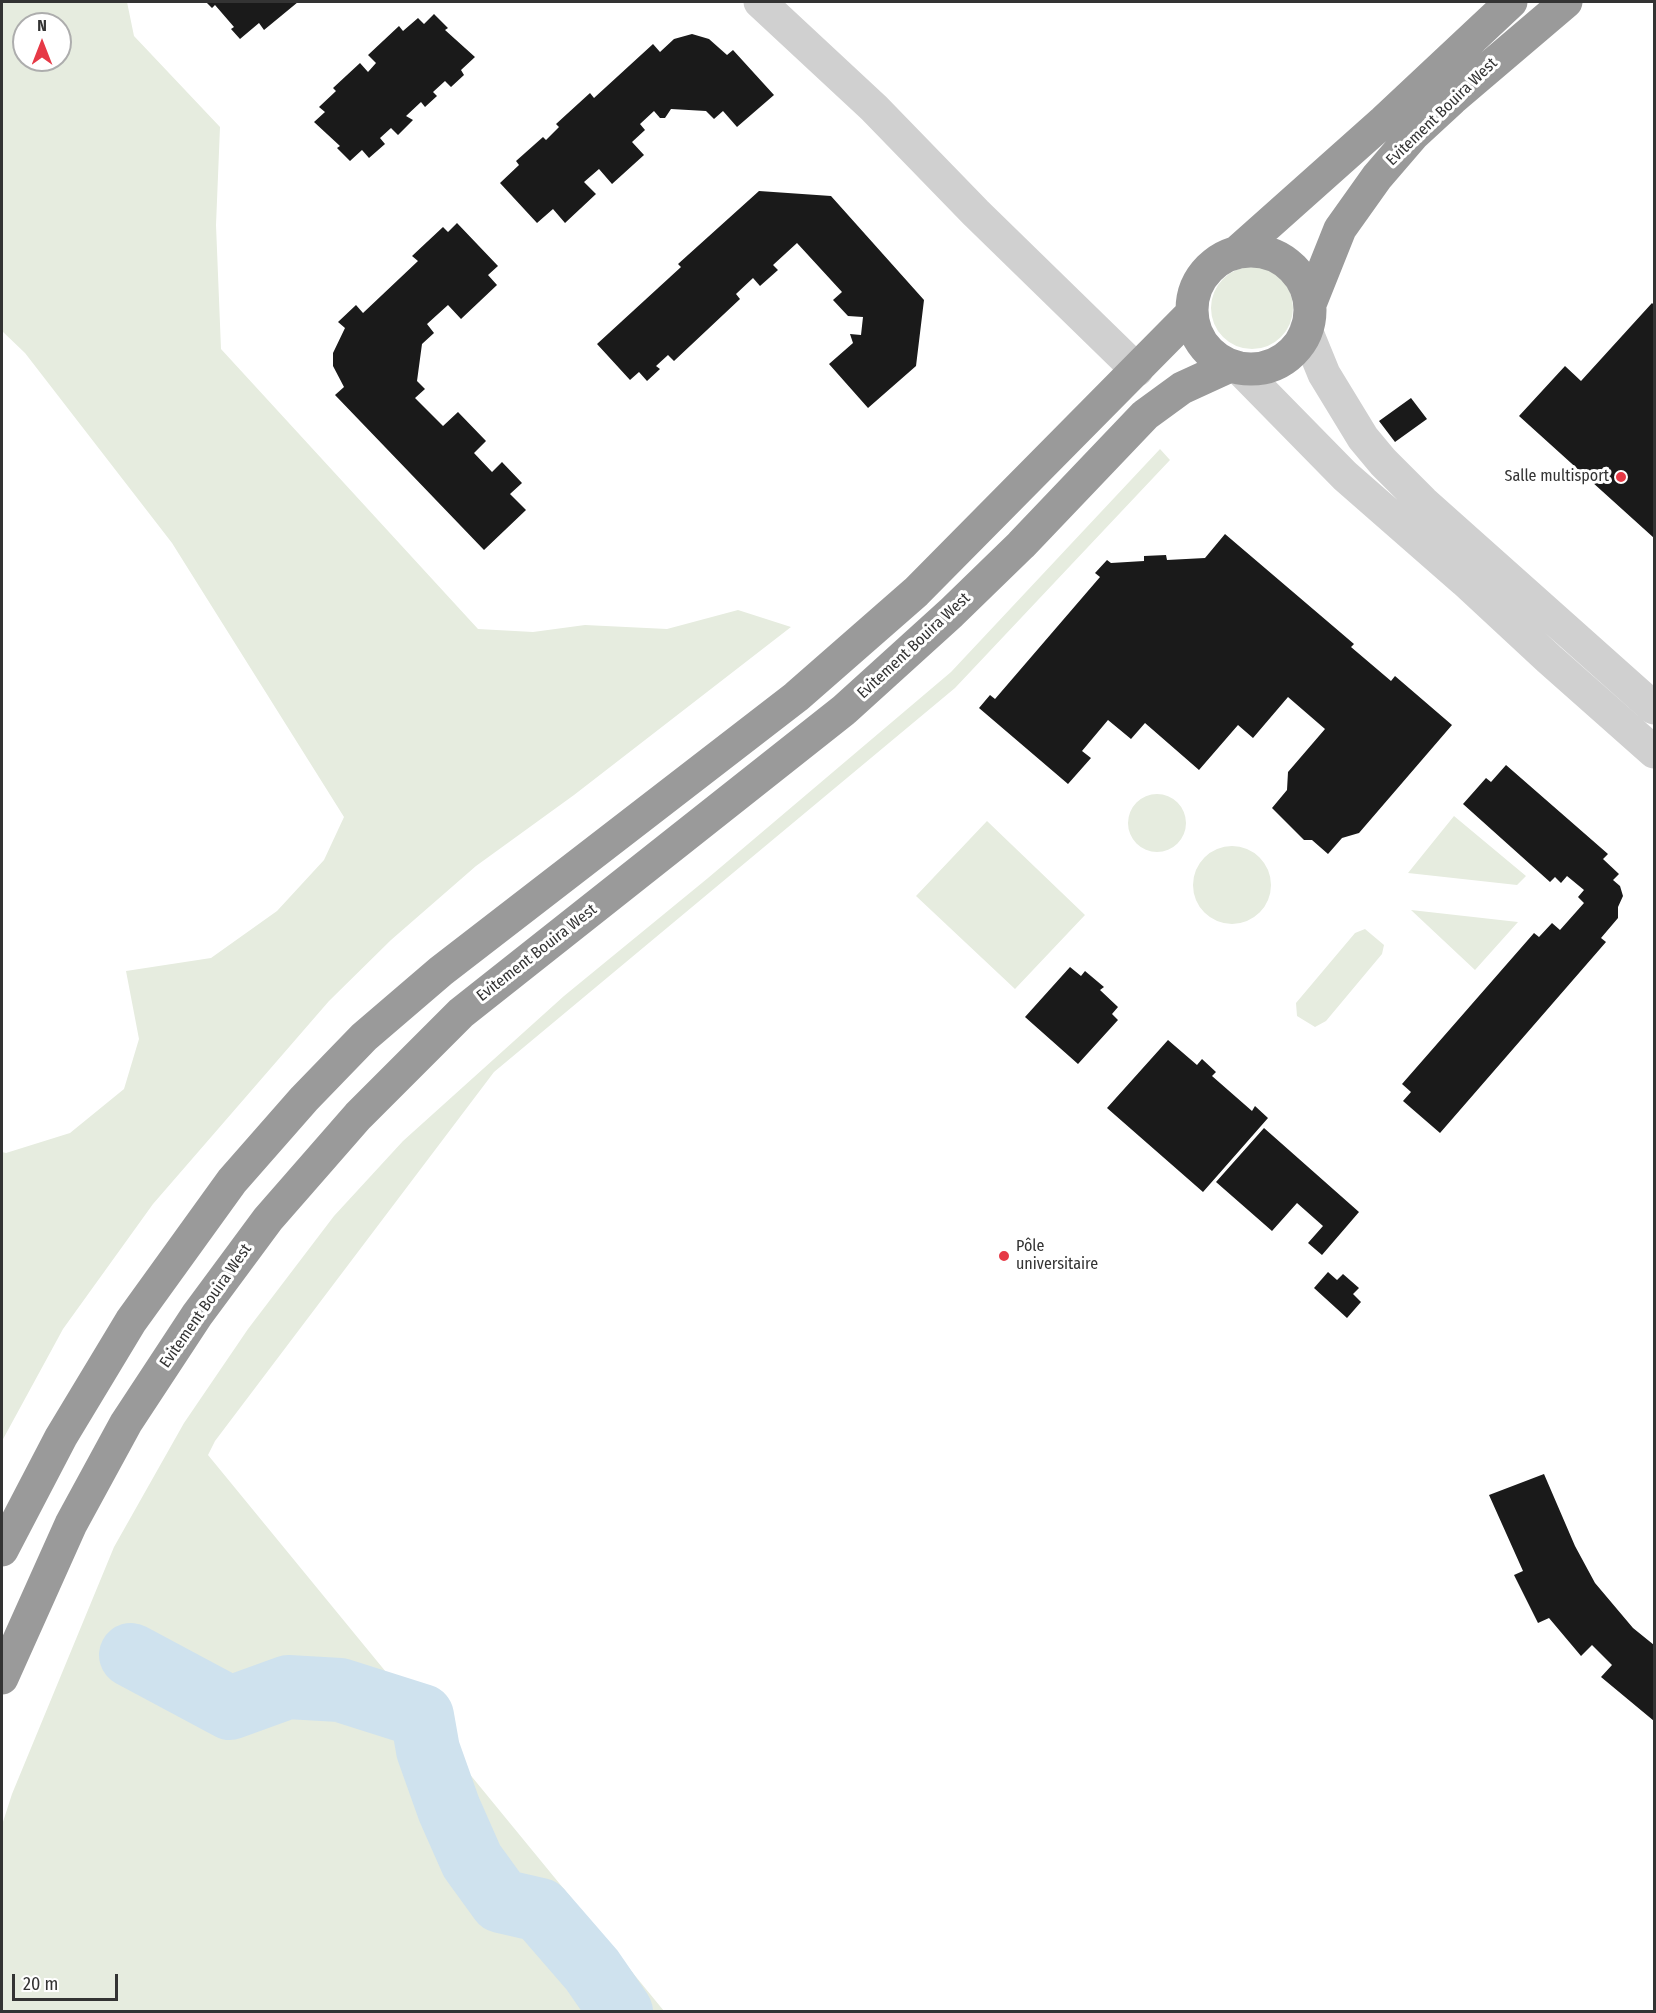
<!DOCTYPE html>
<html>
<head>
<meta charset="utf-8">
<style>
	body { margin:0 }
	#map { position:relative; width:1656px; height:2013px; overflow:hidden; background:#fff; font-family:"Fira Sans Condensed",sans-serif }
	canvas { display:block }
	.frame { position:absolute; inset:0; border:3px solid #333; pointer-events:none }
	.north { position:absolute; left:12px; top:12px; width:60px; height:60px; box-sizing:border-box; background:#fff; border:2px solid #adadad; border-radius:50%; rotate:0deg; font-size:16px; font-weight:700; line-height:24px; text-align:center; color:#333 }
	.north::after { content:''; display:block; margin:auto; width:21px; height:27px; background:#e63946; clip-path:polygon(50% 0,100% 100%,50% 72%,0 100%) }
	.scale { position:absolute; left:12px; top:1974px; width:106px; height:27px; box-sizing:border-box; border:3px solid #333; border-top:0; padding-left:8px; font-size:18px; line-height:21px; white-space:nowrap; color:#333; -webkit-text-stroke:4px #fff; paint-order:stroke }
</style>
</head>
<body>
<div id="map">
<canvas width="1656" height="2013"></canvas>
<div class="frame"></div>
<div class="north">N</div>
<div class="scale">20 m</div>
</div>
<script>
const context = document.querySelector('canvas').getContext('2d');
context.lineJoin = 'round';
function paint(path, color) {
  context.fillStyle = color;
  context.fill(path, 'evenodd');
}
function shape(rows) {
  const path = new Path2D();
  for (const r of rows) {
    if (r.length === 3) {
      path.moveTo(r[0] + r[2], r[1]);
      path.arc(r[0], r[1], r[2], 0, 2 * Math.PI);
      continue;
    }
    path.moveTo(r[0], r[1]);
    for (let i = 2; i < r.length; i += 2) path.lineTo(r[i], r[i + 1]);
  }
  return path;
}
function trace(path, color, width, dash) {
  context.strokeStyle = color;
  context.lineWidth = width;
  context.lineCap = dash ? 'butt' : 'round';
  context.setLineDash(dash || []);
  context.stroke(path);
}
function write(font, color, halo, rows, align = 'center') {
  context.font = font + ' "Fira Sans Condensed",sans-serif';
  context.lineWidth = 6;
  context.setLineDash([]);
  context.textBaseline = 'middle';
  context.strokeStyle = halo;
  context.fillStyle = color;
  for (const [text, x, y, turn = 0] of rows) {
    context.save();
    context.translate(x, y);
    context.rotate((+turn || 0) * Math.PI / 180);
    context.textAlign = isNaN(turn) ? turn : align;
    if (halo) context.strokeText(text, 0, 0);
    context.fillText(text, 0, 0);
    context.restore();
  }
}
const green = shape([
	[2,2,127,2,134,36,220,127,216,225,221,349,478,629,533,632,585,625,667,629,738,610,791,627,574,795,476,866,391,940,329,1001,153,1204,63,1329,2,1441,2,1152,6,1153,70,1133,124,1089,139,1039,126,971,211,958,277,911,324,860,344,817,172,543,25,353,2,331],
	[24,24,60,24,60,60,24,60],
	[1252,308,41],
	[1160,449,1170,460,955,688,494,1072,215,1441,208,1455,664,2011,2,2011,2,1825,12,1794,114,1547,184,1423,248,1329,334,1216,403,1141,564,996,708,878,951,672],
	[1157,823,29],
	[1454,816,1526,876,1517,885,1408,873],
	[987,821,1085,915,1015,989,916,896],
	[1232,885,39],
	[1411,910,1518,922,1475,970],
	[1365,929,1384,945,1382,954,1326,1021,1315,1027,1297,1016,1296,1003,1355,933]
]);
const river = shape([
	[131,1655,230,1708,288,1687,340,1690,422,1716,428,1750,449,1809,472,1861,501,1901,540,1910,592,1970,621,2012]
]);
const building = shape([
	[206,2,298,2,264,30,259,23,240,39,231,29,234,27,215,5,212,8],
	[434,14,448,28,445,30,475,57,461,70,464,75,451,87,445,81,433,92,437,96,425,107,421,102,406,116,413,120,398,135,391,128,380,138,385,144,369,158,362,150,350,161,337,148,340,146,314,122,325,112,319,107,336,91,333,88,360,63,368,72,376,63,368,55,399,26,403,31,418,18,424,24],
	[692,34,709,39,727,55,733,50,774,95,737,127,723,111,714,119,706,111,671,109,665,118,660,118,654,111,640,124,645,130,632,142,644,155,612,184,599,169,584,182,596,194,565,223,553,209,537,223,500,183,519,165,516,161,543,137,546,140,559,127,556,124,590,93,594,98,653,44,660,52,674,39],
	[759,191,831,196,924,300,916,366,868,408,829,364,853,343,850,334,861,335,863,317,848,316,833,300,842,292,797,243,773,265,778,270,760,286,753,278,736,294,740,299,674,361,668,355,656,366,660,369,647,381,639,372,630,380,597,344,681,267,678,264],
	[457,223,498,266,488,275,497,285,461,319,448,305,427,324,434,333,422,344,417,381,425,389,415,398,443,426,458,412,486,441,474,453,492,472,502,462,522,483,510,494,526,510,484,550,335,395,344,387,333,366,333,353,345,328,338,322,356,305,363,313,418,261,412,256,443,227,448,232],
	[1652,303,1654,305,1654,538,1519,416,1565,366,1581,381],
	[1411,398,1427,419,1395,442,1379,421],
	[1225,534,1354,644,1351,647,1391,681,1395,676,1452,725,1359,833,1342,838,1328,854,1312,840,1304,840,1272,808,1287,790,1288,772,1325,729,1288,697,1253,738,1238,725,1199,770,1145,723,1131,739,1108,720,1082,751,1091,758,1068,784,979,708,990,695,995,699,1100,577,1095,573,1107,560,1111,563,1144,561,1144,556,1166,555,1167,560,1205,558],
	[1506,765,1608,854,1603,859,1619,874,1613,880,1620,886,1623,896,1618,907,1618,918,1601,938,1606,942,1440,1133,1403,1101,1411,1092,1402,1084,1534,933,1539,937,1552,923,1560,930,1584,903,1578,897,1584,890,1567,876,1561,883,1555,877,1550,882,1463,804,1486,778,1491,782],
	[1070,967,1081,976,1085,971,1104,987,1100,990,1118,1007,1112,1014,1118,1020,1078,1064,1025,1017],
	[1168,1040,1197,1065,1202,1059,1216,1072,1212,1076,1252,1111,1255,1106,1268,1118,1203,1192,1107,1108],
	[1264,1128,1359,1212,1322,1255,1308,1243,1323,1226,1297,1203,1272,1231,1216,1182],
	[1328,1272,1337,1280,1343,1274,1359,1288,1353,1294,1361,1302,1347,1318,1314,1288],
	[1544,1474,1575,1546,1595,1583,1633,1628,1654,1645,1654,1721,1601,1677,1612,1665,1592,1645,1581,1656,1549,1618,1538,1623,1514,1575,1523,1571,1489,1495]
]);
const minor = shape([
	[760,2,874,108,976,213,1137,370],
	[1306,330,1324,374,1363,438,1383,462,1423,502,1654,708],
	[1239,368,1345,476,1465,581,1549,659,1654,752]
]);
const highway = shape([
	[1251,310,59],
	[1237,252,1384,121,1511,2],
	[1310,304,1340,229,1377,177,1414,134,1452,99,1566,2],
	[2,1550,61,1437,131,1321,232,1181,304,1099,364,1037,441,971,796,697,916,592,1191,314],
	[2,1678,71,1524,126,1423,197,1315,268,1219,358,1116,461,1013,844,710,951,613,1021,545,1145,415,1182,388,1230,366]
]);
const markers = [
	[1621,477,6,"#e63946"],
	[1004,1256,6,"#e63946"]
];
const streetNames = [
	["Evitement Bouira West",1442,112,-44],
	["Evitement Bouira West",914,646,-43],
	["Evitement Bouira West",537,953,-38],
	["Evitement Bouira West",206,1306,-55]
];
const poiNames = [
	["Salle multisport",1609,477],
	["Pôle",1016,1247,"left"],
	["universitaire",1016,1265,"left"]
];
paint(green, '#e6ecdf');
trace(river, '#cfe2ee', 64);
paint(building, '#1a1a1a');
trace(minor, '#d0d0d0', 33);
trace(highway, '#9a9a9a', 33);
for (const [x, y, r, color] of markers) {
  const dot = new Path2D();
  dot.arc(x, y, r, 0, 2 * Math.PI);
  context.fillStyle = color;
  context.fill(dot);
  trace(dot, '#fff', 2);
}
write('16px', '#333', '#fff', streetNames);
write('16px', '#333', '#fff', poiNames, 'right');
</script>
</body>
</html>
